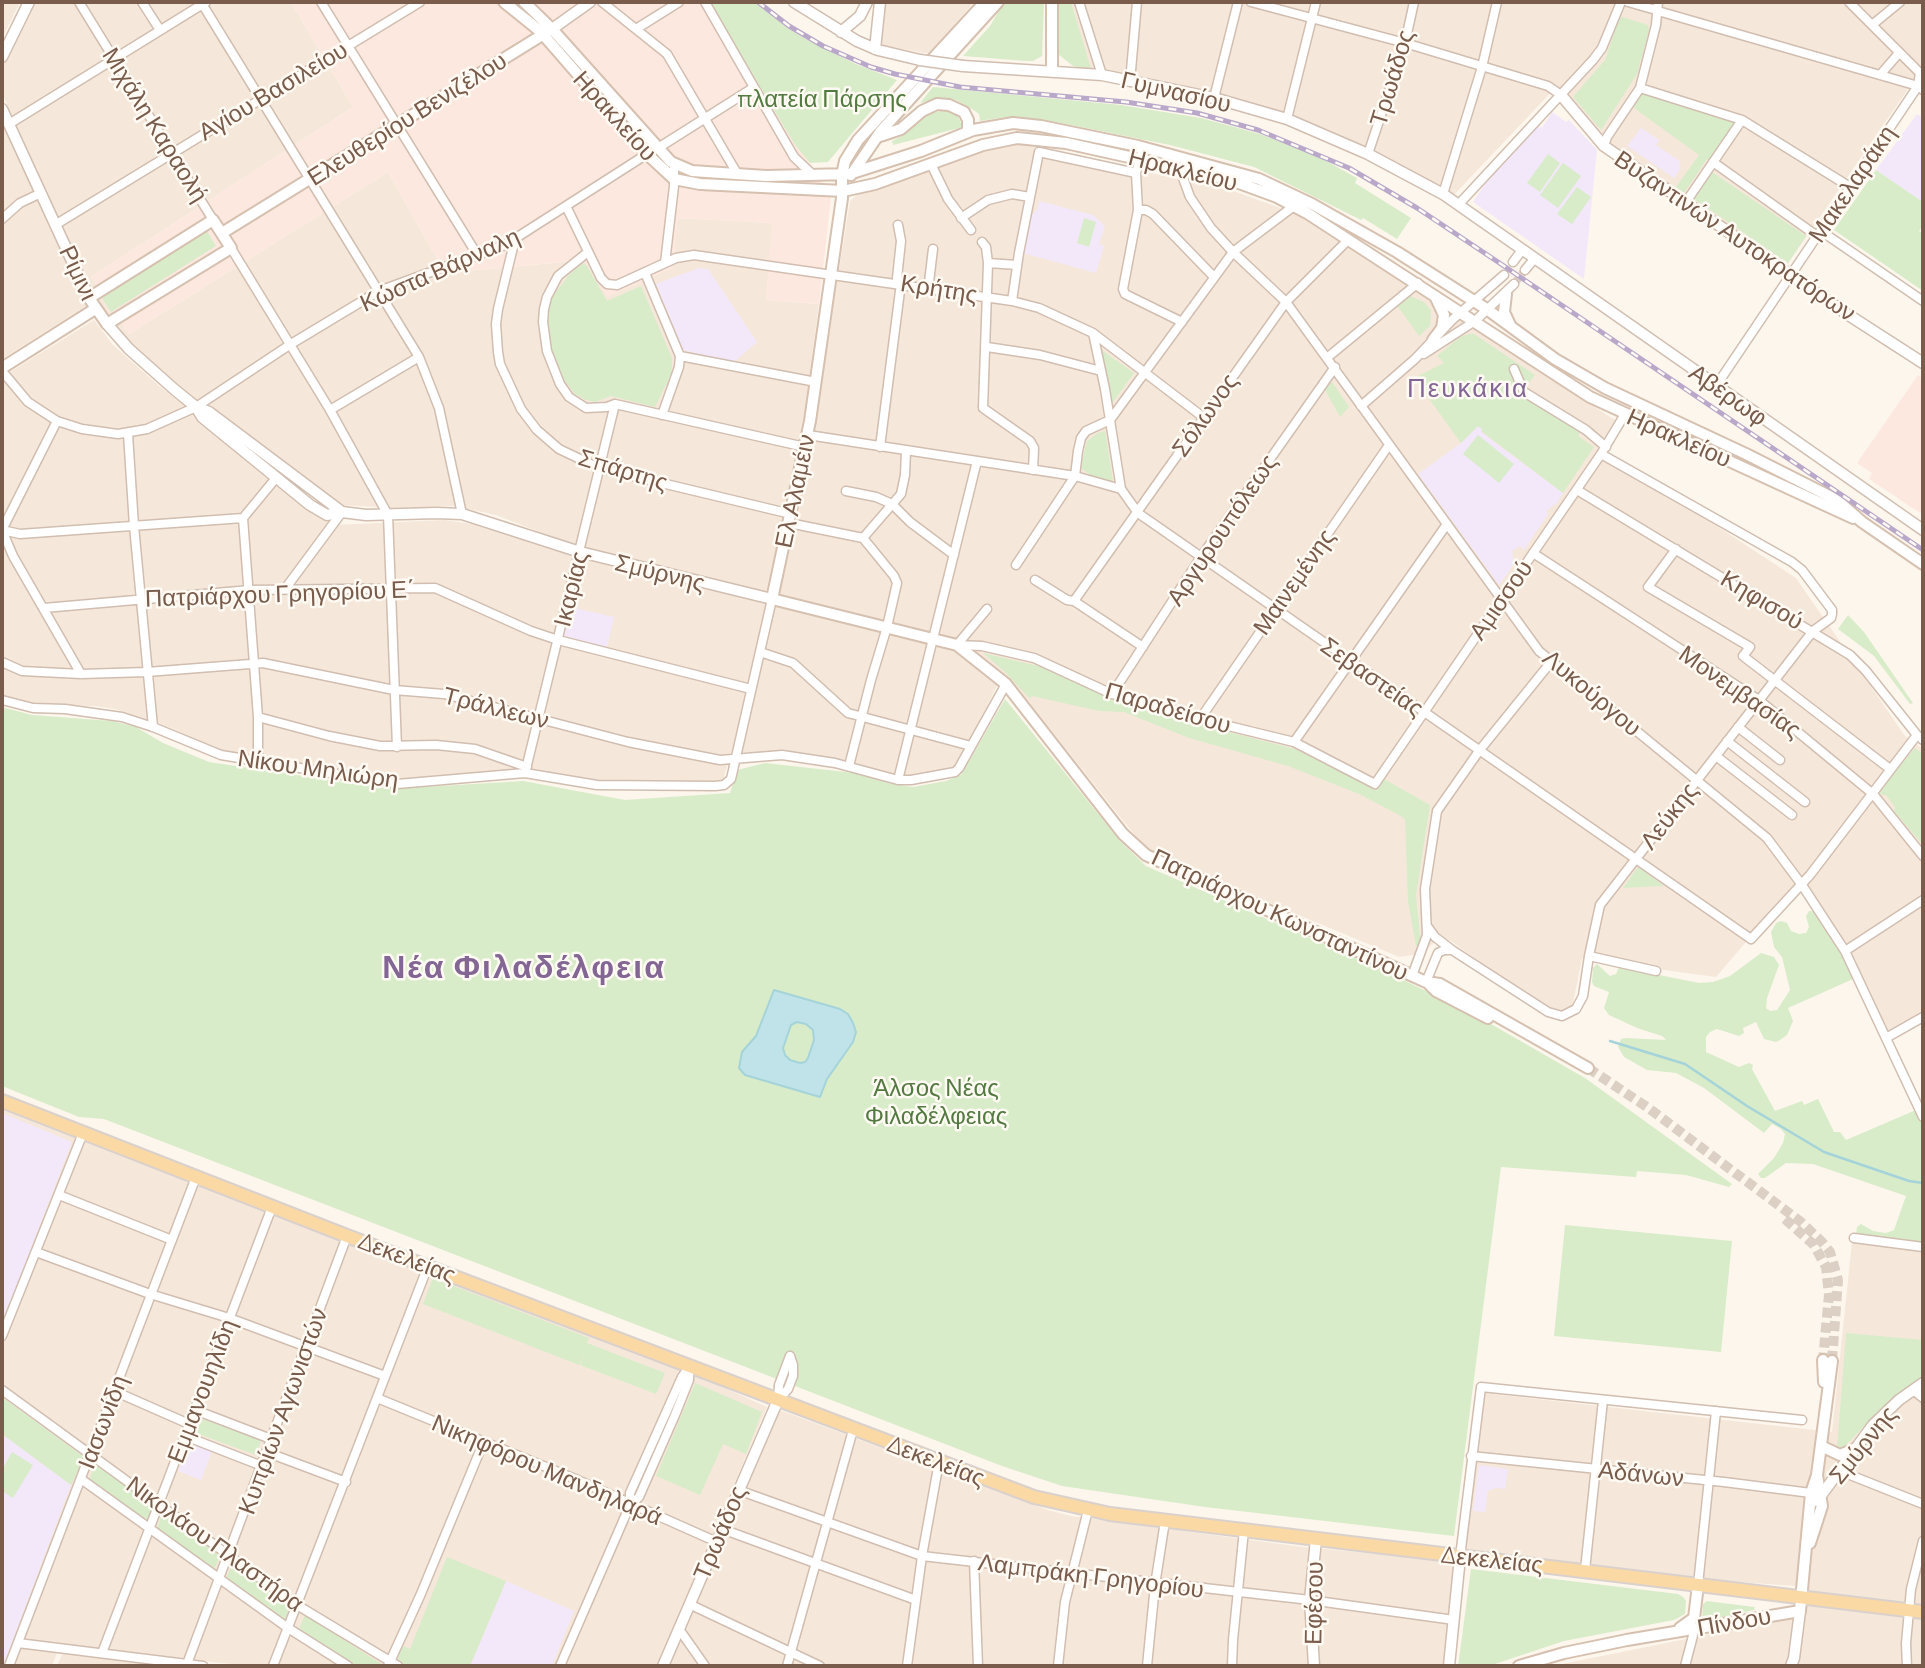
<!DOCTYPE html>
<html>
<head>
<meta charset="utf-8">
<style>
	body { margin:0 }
	#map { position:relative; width:1925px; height:1668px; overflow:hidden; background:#fdf6ec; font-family:Barlow,sans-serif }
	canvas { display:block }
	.frame { position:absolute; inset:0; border:4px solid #7a5c4d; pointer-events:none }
</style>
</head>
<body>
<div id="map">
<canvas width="1925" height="1668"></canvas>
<div class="frame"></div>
</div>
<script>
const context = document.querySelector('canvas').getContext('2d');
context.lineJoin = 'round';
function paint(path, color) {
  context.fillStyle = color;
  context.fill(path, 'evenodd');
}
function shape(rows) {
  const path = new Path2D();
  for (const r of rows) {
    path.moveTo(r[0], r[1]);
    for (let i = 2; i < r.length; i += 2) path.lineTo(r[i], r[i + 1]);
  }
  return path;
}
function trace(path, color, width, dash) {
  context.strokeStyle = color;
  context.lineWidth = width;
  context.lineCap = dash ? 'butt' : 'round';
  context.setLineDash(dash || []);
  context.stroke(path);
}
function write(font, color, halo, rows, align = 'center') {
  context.font = font + ' Barlow,sans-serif';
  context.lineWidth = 5;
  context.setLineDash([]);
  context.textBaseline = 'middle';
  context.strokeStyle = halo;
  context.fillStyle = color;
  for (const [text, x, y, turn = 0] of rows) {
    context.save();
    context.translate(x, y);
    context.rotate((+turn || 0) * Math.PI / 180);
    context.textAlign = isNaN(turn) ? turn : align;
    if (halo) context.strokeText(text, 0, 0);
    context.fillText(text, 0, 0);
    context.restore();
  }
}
const residential = shape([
	[2,2,20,2,2,39],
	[32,2,291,2,353,107,91,277,129,334,388,172,445,273,585,260,678,218,773,223,766,300,819,304,805,409,792,479,766,593,575,546,496,515,454,506,395,508,341,505,329,500,308,485,192,396,154,365,120,332,102,307,87,282,2,93,2,66],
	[885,2,974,2,930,54,881,45],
	[1071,2,1923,2,1923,76,1919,73,1785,268,1602,142,1557,86,1452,197,1287,118,1091,72],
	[2,118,86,306,2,359],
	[1006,144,1026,145,1236,192,1294,213,1615,420,1598,448,1796,578,1905,736,1923,749,1923,1013,1887,1034,1800,879,1716,977,1582,959,1572,1008,1557,1012,1543,1008,1451,941,1440,938,1420,954,1399,957,1155,855,1141,843,1021,693,999,671,958,641,783,598,778,592,806,473,850,201,857,195,936,165,985,148],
	[94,320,113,345,158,385,332,525,445,520,471,524,581,559,953,649,964,655,998,684,957,767,952,770,909,778,773,752,731,752,723,780,718,784,620,784,512,771,397,779,223,751,157,722,115,709,95,706,33,705,2,697,2,377],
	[2,1107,421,1271,269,1666,249,1666,60,1645,52,1666,2,1666],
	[1852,1242,1923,1250,1923,1666,1552,1666,1805,1615,1809,1587,1739,1582,1464,1550,1484,1393,1832,1432],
	[431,1274,676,1366,767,1407,657,1666,278,1666],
	[777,1409,1048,1510,1071,1516,1303,1547,1456,1561,1445,1666,668,1666],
	[63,1652,176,1666,57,1666]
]);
const commercial = shape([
	[291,2,715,2,831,198,819,304,766,300,772,223,678,218,673,268,607,297,584,260,445,273,388,172,129,334,91,277,353,107],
	[1918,375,1923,379,1923,515,1869,479,1872,473,1857,463]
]);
const education = shape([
	[1552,112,1566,122,1569,120,1597,150,1584,279,1473,202,1489,178,1538,126,1542,128],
	[1917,114,1923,118,1923,202,1876,170],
	[1641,128,1659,140,1656,145,1681,162,1679,165,1681,168,1674,178,1627,146],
	[1039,201,1093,215,1105,226,1099,244,1104,246,1096,273,1023,253,1031,217,1038,208],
	[699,268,708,269,757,342,734,362,683,350,656,284],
	[1478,426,1483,429,1481,432,1563,493,1557,503,1546,511,1548,514,1524,550,1520,546,1512,551,1514,564,1499,585,1418,474,1461,443],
	[570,607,614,617,607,647,563,636],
	[2,1113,72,1142,2,1323],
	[2,1434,71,1485,3,1666,2,1666],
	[189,1442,212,1451,201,1480,178,1471],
	[1479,1465,1508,1469,1505,1489,1496,1488,1488,1491,1485,1512,1473,1511],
	[506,1581,574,1611,552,1666,470,1666]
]);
const green = shape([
	[709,2,754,2,789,29,809,41,856,64,897,80,828,162,810,163,795,145],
	[1004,2,1044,2,1042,56,1033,61,1026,61,963,56,990,26],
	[1057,2,1071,2,1091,69,1089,70,1073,66,1059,55],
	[1622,17,1648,25,1649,30,1637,74,1601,130,1573,97,1605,60,1619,19],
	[933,87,1121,105,1201,118,1260,134,1319,157,1357,178,1355,183,1411,218,1397,239,1363,218,1361,220,1254,167,1170,145,1056,122,1005,117,980,121,979,114,972,109,956,100,942,98,920,103],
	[1640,88,1742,120,1713,162,1707,159,1684,193,1676,187,1699,155,1634,108,1630,103],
	[945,110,957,115,963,127,893,145,892,141,904,135,925,115],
	[1548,154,1560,163,1540,192,1527,183],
	[1563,163,1581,176,1558,208,1540,195],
	[1876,170,1923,202,1923,225,1919,231,1923,234,1923,291,1834,230],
	[1712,172,1806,236,1788,263,1694,199],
	[1577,187,1591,197,1572,224,1557,214],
	[1084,218,1096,222,1089,247,1077,243],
	[207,231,216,246,111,312,101,296],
	[583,263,587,266,607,301,641,286,672,358,672,372,655,407,611,396,595,402,586,400,575,394,559,373,547,333,550,300,569,275],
	[1410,296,1424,302,1431,310,1430,326,1419,336,1396,304],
	[1469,334,1474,334,1535,375,1521,393,1580,431,1578,436,1594,447,1563,493,1481,431,1482,429,1478,426,1461,443,1414,378,1444,363,1437,356,1460,337],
	[1100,349,1134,373,1113,402,1111,401],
	[1332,382,1349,407,1340,417,1325,390],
	[1105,431,1113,481,1102,484,1081,468,1081,466,1087,441,1098,433],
	[1478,435,1514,464,1499,483,1463,454],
	[1848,615,1864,632,1913,703,1910,704,1874,656,1838,629],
	[983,653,1042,667,1120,703,1146,711,1295,749,1375,788,1384,779,1430,805,1416,895,1421,945,1416,946,1408,901,1405,820,1401,816,1359,794,1288,766,1189,738,1124,712,1099,711,1032,696,1030,699,1005,672],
	[1005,699,1121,842,1146,866,1374,966,1470,1012,1585,1078,1732,1184,1729,1187,1686,1175,1637,1171,1636,1177,1501,1167,1454,1536,1205,1507,1062,1486,1002,1466,104,1119,79,1117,2,1086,2,707,32,715,112,721,136,727,163,743,209,762,391,789,523,781,625,800,730,793,737,770,765,763,855,773,892,784,913,787,946,781,961,775],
	[1915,748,1923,754,1923,845,1894,811,1895,807,1886,795,1882,795,1879,791],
	[1638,867,1664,886,1623,888],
	[1809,911,1815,911,1843,954,1853,979,1788,1008,1793,1021,1787,1035,1780,1040,1776,1042,1764,1039,1756,1022,1743,1028,1744,1033,1739,1036,1717,1029,1710,1032,1706,1037,1706,1052,1739,1067,1749,1063,1753,1065,1752,1069,1775,1111,1802,1101,1804,1105,1818,1099,1834,1132,1840,1132,1846,1140,1916,1110,1923,1125,1923,1245,1856,1234,1857,1227,1861,1224,1873,1231,1886,1233,1894,1230,1906,1196,1813,1164,1786,1163,1765,1178,1761,1178,1758,1174,1774,1158,1783,1143,1785,1134,1781,1129,1772,1124,1764,1133,1704,1088,1676,1073,1647,1070,1624,1057,1618,1047,1621,1039,1626,1038,1666,1040,1662,1036,1637,1028,1609,1015,1604,1008,1609,992,1594,986,1592,982,1593,968,1597,964,1610,976,1616,974,1619,967,1699,983,1713,982,1730,976,1761,953,1774,957,1779,965,1767,998,1766,1008,1770,1011,1777,1010,1790,990,1782,957,1774,947,1771,932,1776,923,1781,921,1787,923,1791,931,1799,934,1806,933,1809,927,1806,916],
	[1565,1225,1732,1241,1721,1352,1554,1336],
	[433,1278,589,1338,587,1343,665,1373,656,1394,580,1365,585,1351,579,1365,423,1304],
	[1846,1333,1923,1340,1923,1375,1878,1412,1842,1449,1837,1448],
	[695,1383,762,1412,746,1454,723,1444,700,1495,656,1476],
	[2,1397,84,1457,71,1485,2,1434],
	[202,1419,261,1440,256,1455,196,1433],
	[12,1452,33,1465,13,1498,2,1491,2,1470],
	[95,1464,154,1505,147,1522,89,1481],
	[163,1512,220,1556,214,1570,157,1528],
	[447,1557,506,1581,470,1666,408,1666,396,1661,403,1646,410,1649],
	[232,1564,290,1606,285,1620,226,1579],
	[1471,1569,1678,1594,1683,1597,1686,1601,1685,1614,1674,1620,1564,1641,1489,1666,1458,1666],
	[1707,1601,1754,1607,1755,1607,1754,1610,1704,1621,1702,1620,1703,1604],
	[305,1615,383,1665,383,1666,357,1666,299,1629]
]);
const water = shape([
	[774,990,840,1009,848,1014,853,1023,856,1032,853,1042,827,1079,820,1097,745,1075,739,1068,742,1052,756,1036,774,990],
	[797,1022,806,1024,813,1030,814,1040,808,1058,805,1062,800,1063,790,1060,785,1055,783,1048,791,1025,797,1022]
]);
const stream = shape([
	[1610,1041,1685,1064,1747,1106,1824,1152,1909,1181,1923,1183]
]);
const minorTunnel = shape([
	[1514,284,1525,270]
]);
const secondaryTunnel = shape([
	[1588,1068,1647,1107,1801,1222,1821,1241,1830,1252,1838,1280,1832,1361],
	[1785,1219,1814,1245,1826,1267,1829,1295,1823,1360]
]);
const minor = shape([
	[79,2,213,220],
	[142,2,160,30],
	[201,2,419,357,439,408,462,514],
	[321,2,478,256],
	[602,2,667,54,738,175],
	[705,2,794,157,813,175],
	[1079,2,1102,75],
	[1251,2,1405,43,1548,86,1561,95],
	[1628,2,1656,10],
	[1658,11,1918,86,1923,90],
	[1872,25,1900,2],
	[636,29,679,2],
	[1880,75,1899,53],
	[1130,82,1137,2],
	[1640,88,1742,120,1850,187],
	[1214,98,1238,2],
	[1287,119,1316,2],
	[9,124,206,2],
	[1138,146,1142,152,1136,173,1138,210,1123,289,1125,294,1182,322],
	[1604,146,1607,137,1640,88,1656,25,1658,2],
	[658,148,753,88],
	[1368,154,1405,43,1414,2],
	[1713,162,1817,236],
	[931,164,948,199,971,230],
	[1179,167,1190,197,1211,228,1233,252,1286,302,1539,651,1767,838,1802,885,1845,951,1923,1117],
	[1443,194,1482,67,1497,2],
	[1686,202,1742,120],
	[1459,204,1593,60,1602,48,1621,2],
	[566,206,601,278,607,284,617,285,676,258,694,255,1012,301,1039,308,1093,333,1203,417],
	[1138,210,1146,210,1153,214,1214,277],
	[961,218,988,200,1012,194,1030,197],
	[2,219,20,203,41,193],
	[55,225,420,2],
	[1821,231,1923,301],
	[515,239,498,309,496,324,498,352,500,364,521,409,537,430,559,449,599,468,791,514],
	[982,242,986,247,988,263,983,408,1030,441,1034,448,1033,470],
	[231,248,330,410,388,515,397,747],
	[588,252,558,276,547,297,544,309,543,322,547,351,560,384,569,397,586,408,607,407,615,404,805,447],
	[1513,262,1522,250],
	[665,263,674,186,674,164],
	[988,263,1017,265],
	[1525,270,1535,258],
	[645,273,680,356,679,367,662,415],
	[897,278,901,241,898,225],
	[929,282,933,249],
	[1012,301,1019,253,1039,152,1136,173],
	[1093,333,1105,389,1121,489,1138,513,1751,939,1810,875,1917,735],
	[987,347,1040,355,1101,371],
	[1424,354,1475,321,1514,284],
	[680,356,816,382],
	[1328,357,1418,283],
	[1514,369,1524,392,1586,430,1606,447],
	[2,371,28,402,57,421,82,429,118,434,147,429,196,407,291,344,379,291,505,245,647,154],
	[1716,386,1918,86,1920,73,1849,2],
	[1361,406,1415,359,1452,320,1504,275],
	[330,410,419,357],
	[128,434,134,526,153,727],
	[808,435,1075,476,1121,489],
	[880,447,901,283],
	[1577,490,1850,655,1866,671,1917,735,1923,740],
	[846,491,876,497,892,504,910,522,954,555],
	[789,523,863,538,894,576,897,583,887,627,871,680,849,766],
	[2,530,20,534,243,518],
	[2,530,13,556,81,674],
	[2,530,57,421],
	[863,538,901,494,905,475,906,451],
	[1676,549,1648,587,1750,647,1743,656,1890,769],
	[1533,553,1759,700,1873,794,1923,856],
	[1016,565,1075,476,1078,451,1081,438,1086,431,1110,420,1233,252,1294,206],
	[1035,580,1067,600,1074,601,1143,647],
	[285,589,342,512],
	[1074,601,1286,302,1348,240],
	[44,608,250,590,435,588,531,631,558,640,751,689],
	[957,645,982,646,1034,658,1112,694,1200,719,1294,742,1375,784,1601,454,1625,414],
	[957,645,987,609],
	[760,652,793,663,848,713,971,746],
	[2,662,22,671,81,674,147,672,263,663,394,690,444,694,628,742,720,760,782,755,835,763,898,780,911,780,955,772,959,768,1006,684],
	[1112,694,1201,557,1335,367],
	[2,700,33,708,65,709,122,717,153,727,221,755,397,784,525,773,597,785,715,786,724,785,731,779,772,599],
	[258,717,329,736,380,746,436,745,475,749,527,767],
	[1200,719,1389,445],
	[1738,727,1780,760],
	[1727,741,1805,802],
	[1294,742,1447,524],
	[1716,756,1792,815],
	[258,762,258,717,243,518,276,478],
	[525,773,615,404],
	[898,780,977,461],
	[1427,926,1435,937,1452,950,1548,1012,1562,1016,1576,1009,1583,996,1589,956,1600,905,1813,631,1831,618,1832,614,1832,610,1802,570,1792,562,1601,454],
	[1845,951,1923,900],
	[1589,956,1656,971],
	[1412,976,1427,935,1425,889,1437,811,1479,751,1551,662],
	[1426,982,1438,953,1444,950,1452,950],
	[1886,1038,1923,1017],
	[59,1195,172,1240],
	[1854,1238,1923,1247],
	[36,1252,150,1294,229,1318,385,1376],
	[2,1336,83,1133],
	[2,1390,297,1605,398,1666],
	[1913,1390,1923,1398],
	[114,1391,189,1424],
	[377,1398,573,1478,717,1542],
	[778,1400,788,1389,793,1376,793,1365,790,1356],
	[778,1400,779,1385,790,1356],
	[195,1410,271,1439],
	[185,1436,262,1466],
	[266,1452,346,1482],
	[1471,1456,1724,1482,1811,1493],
	[1840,1471,1923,1504],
	[81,1479,288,1628,348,1666],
	[738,1490,922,1556,1310,1600,1454,1620],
	[630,1505,639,1497,675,1415,689,1380,689,1371],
	[722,1529,916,1600],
	[1460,1557,1481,1387,1802,1420],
	[974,1561,978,1666],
	[1585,1570,1603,1400],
	[1698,1585,1716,1411],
	[689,1604,820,1666],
	[679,1629,705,1666],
	[18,1643,203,1666],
	[102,1653,272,1207],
	[187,1664,347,1236],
	[9,1666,196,1177],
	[273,1666,428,1266],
	[388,1666,420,1596,484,1441],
	[560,1666,630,1505,630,1493,682,1377,691,1365],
	[787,1666,853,1430],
	[907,1666,922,1556,939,1462],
	[1058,1666,1065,1602,1088,1510],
	[1147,1666,1155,1585,1165,1521],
	[1232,1666,1233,1640,1244,1530],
	[1685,1666,1695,1628],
	[1907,1666,1906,1643,1911,1589,1923,1541]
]);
const tertiary = shape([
	[794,2,857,41,878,50,920,60],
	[552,29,590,2],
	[841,32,860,16,867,2],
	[875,49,880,2],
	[2,57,29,2],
	[963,66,1102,75,1214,98,1287,119,1368,154,1443,194,1923,530],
	[1561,95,1604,146,1847,314,1923,363],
	[2,109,89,298],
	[107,324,129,349,175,390,196,407,209,412,342,512,366,515,437,513,462,514,580,552,772,599],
	[196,407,202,417,310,505,327,515,342,512],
	[1817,1501,1873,1425,1899,1400,1923,1383],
	[663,1666,778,1400],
	[1314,1666,1310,1600,1316,1539],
	[1449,1666,1460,1557],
	[1791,1666,1794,1658,1800,1611]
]);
const secondary = shape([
	[504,2,540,31,647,154,674,179,700,184,843,191,875,184,983,145,1017,138,1066,143,1228,179,1277,197,1307,213,1590,397,1853,518],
	[524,2,552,29,671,162,692,171,766,176,849,174,921,151,973,130,1013,123,1041,126,1138,146,1259,179,1312,204,1397,252,1488,310,1555,359,1605,388,1746,454,1837,500,1862,522,1923,564],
	[985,2,858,140,845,161,842,175,842,198,810,421,772,599,957,645,1006,684,1123,834,1146,855,1404,972,1426,982,1440,984,1588,1068],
	[1052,71,1052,2],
	[877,137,901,129,922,111,937,104,949,105,964,112,968,120,968,132],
	[851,175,881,131,998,2],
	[213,220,231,248,107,324,89,298,213,220],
	[222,233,547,32],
	[1506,294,1504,312,1510,325],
	[1433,340,1442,328,1444,315,1435,296],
	[2,368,95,309],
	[1427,982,1436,991,1488,1018],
	[1823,1360,1824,1382],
	[1821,1446,1840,1455,1855,1449],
	[1810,1543,1822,1506,1817,1475],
	[1680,1628,1694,1618,1698,1585],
	[1519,1666,1564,1653,1627,1640,1800,1611,1811,1493,1817,1475,1832,1361]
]);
const primary = shape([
	[2,1101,347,1236,1034,1497,1110,1514,1923,1612]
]);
const rail = shape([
	[758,2,789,26,823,46,871,67,895,74,960,87,1126,102,1197,113,1258,130,1349,168,1417,208,1498,262,1923,550]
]);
const tertiaryBridge = shape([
	[920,60,963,66]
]);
const streetNames = [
	["Τρωάδος",1392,78,-73],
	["Αγίου Βασιλείου",273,91,-31],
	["Γυμνασίου",1176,92,13],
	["Ηρακλείου",615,116,48],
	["Ελευθερίου Βενιζέλου",407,119,-32],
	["Μιχάλη Καραολή",155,125,58],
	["Ηρακλείου",1183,170,14],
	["Μακελαράκη",1852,184,-56],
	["Βυζαντινών Αυτοκρατόρων",1735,236,34],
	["Κώστα Βάρναλη",440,270,-24],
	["Ρίμινι",78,273,65],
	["Κρήτης",939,289,9],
	["Αβέρωφ",1728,395,35],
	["Σόλωνος",1205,415,-55],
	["Ηρακλείου",1679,438,24],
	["Σπάρτης",623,470,17],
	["Ελ Αλαμέιν",795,491,-78],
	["Αργυρουπόλεως",1222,530,-56],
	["Σμύρνης",660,573,14],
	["Μαινεμένης",1294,582,-55],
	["Ικαρίας",571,589,-76],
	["Πατριάρχου Γρηγορίου Ε΄",280,594,-2],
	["Αμισσού",1501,600,-55],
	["Κηφισού",1762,600,31],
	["Σεβαστείας",1372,677,35],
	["Μονεμβασίας",1740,692,35],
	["Λυκούργου",1592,693,40],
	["Τράλλεων",496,708,14],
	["Παραδείσου",1168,708,16],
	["Νίκου Μηλιώρη",318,769,8],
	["Λεύκης",1669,816,-52],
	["Πατριάρχου Κωνσταντίνου",1280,915,25],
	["Δεκελείας",407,1258,21],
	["Εμμανουηλίδη",202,1391,-69],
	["Κυπρίων Αγωνιστών",283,1411,-70],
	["Ιασωνίδη",103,1422,-69],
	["Σμύρνης",1863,1445,-51],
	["Δεκελείας",936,1461,21],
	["Νικηφόρου Μανδηλαρά",547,1470,23],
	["Αδάνων",1641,1474,6],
	["Τρωάδος",720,1533,-67],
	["Νικολάου Πλαστήρα",215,1544,36],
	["Δεκελείας",1492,1560,6],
	["Λαμπράκη Γρηγορίου",1091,1576,7],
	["Εφέσου",1314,1603,-89],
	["Πίνδου",1734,1622,-10]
];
const parkNames = [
	["πλατεία Πάρσης",822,99],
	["Άλσος Νέας",936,1088],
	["Φιλαδέλφειας",936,1116]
];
const neighbourhoodNames = [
	["Πευκάκια",1468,388]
];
const districtNames = [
	["Νέα Φιλαδέλφεια",524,967]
];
paint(residential, '#f5e8da');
paint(commercial, '#fde8e0');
paint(education, '#f3e8fa');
paint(green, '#d8ecc9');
paint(water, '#bfe3e8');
trace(water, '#a5d3da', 2);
trace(stream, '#a5d3da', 2.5);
trace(minorTunnel, '#dcd0c4', 8, [8, 4]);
trace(secondaryTunnel, '#dcd0c4', 10, [10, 5]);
trace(minor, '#d1beb0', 11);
trace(tertiary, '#d1beb0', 13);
trace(secondary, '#d6c0b0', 14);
trace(primary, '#dad1cd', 16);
trace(minor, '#fff', 8);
trace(tertiary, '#fff', 10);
trace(secondary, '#fff', 10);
trace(primary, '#fbd9a5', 12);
trace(rail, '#b9a8c9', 5);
trace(rail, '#fffaf3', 2.5, [8]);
trace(tertiaryBridge, '#d1beb0', 13, []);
trace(tertiaryBridge, '#fff', 10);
write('24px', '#7a5c4d', '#fffaf3', streetNames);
write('24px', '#537a41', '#fffaf3', parkNames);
context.letterSpacing = '2px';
write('26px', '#846695', '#fffaf3', neighbourhoodNames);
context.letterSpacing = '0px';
context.letterSpacing = '2px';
write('bold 32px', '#846695', '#fffaf3', districtNames);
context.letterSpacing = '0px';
</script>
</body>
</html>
